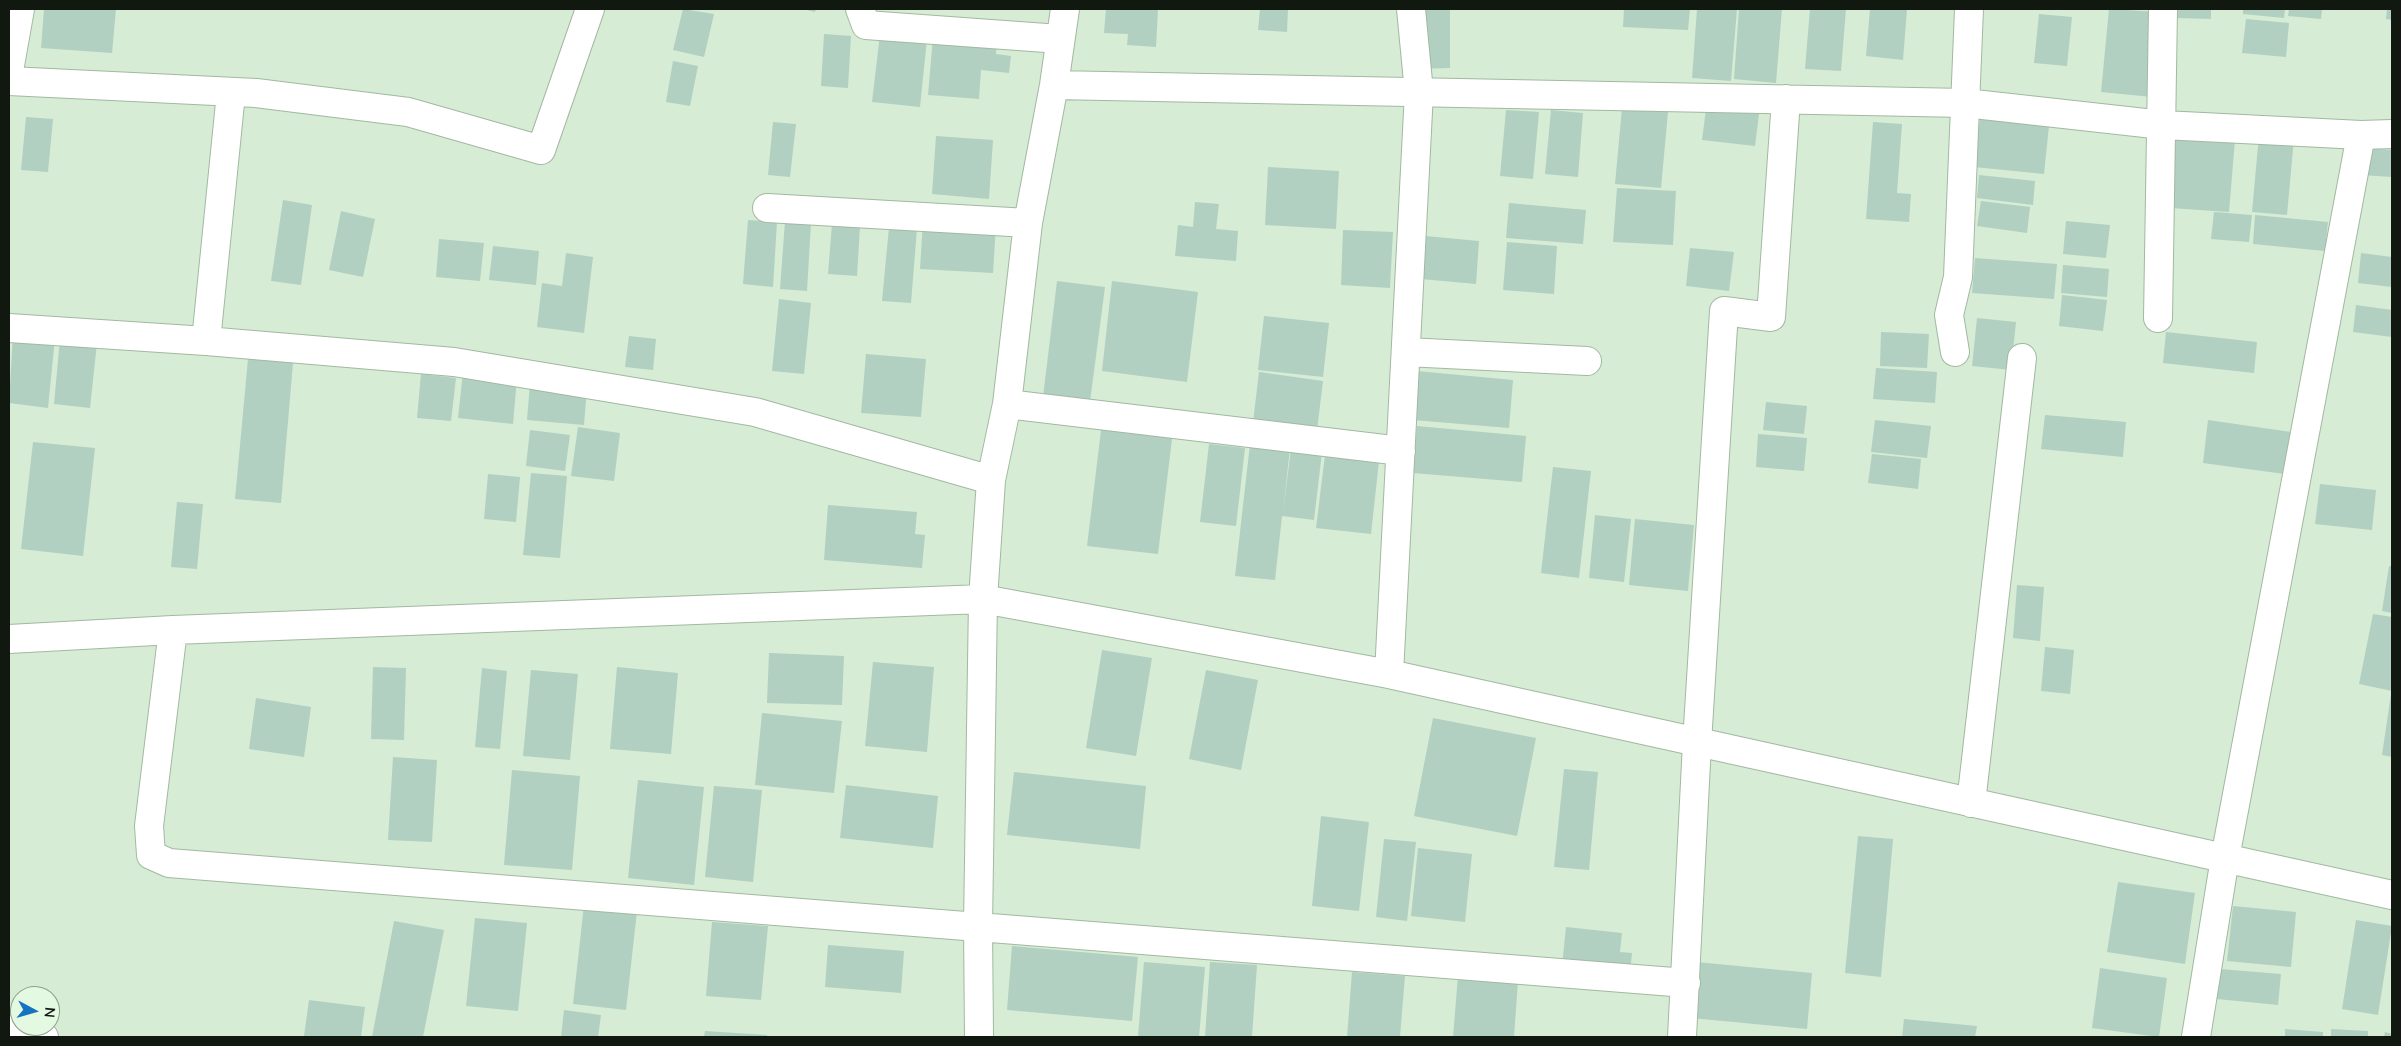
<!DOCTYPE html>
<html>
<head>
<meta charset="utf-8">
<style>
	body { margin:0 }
	#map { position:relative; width:2401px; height:1046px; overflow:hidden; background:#d6ecd4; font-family:"Nunito Sans",sans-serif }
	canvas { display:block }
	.frame { position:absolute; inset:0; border:10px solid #101810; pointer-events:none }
	.north { position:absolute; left:10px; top:986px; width:50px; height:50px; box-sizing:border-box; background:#e3f9e1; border:1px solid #8f9f8d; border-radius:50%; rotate:96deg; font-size:14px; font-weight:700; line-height:20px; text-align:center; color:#101810 }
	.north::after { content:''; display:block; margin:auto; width:18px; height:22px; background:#1474c0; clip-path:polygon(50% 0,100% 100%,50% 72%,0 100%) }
</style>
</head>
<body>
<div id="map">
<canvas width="2401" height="1046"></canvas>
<div class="frame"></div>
<div class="north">N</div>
</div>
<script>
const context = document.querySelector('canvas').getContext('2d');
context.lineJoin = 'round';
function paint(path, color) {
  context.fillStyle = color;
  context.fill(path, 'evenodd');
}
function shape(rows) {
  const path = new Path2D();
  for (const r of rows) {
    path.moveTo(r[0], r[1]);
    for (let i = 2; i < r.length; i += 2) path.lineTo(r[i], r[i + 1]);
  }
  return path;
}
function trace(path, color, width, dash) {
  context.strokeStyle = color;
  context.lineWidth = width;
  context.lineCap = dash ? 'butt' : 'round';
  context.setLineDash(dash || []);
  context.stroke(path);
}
const building = shape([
	[44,9,116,9,112,53,41,48],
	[683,9,714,14,704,57,673,50],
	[802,9,816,9,815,12],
	[1106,9,1158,9,1156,47,1127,45,1128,34,1104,33],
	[1260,9,1288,9,1287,32,1258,30],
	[1418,9,1450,9,1450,68,1418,69],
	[1624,9,1690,9,1688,30,1623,27],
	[1697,9,1737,9,1731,81,1692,78],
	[1739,9,1782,9,1776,83,1734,79],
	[1810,9,1846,9,1841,71,1805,69],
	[1870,9,1907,9,1903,60,1866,56],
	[2109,9,2159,12,2152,97,2101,92],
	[2178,9,2211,9,2211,19,2178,18],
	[2243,9,2285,9,2284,18,2243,14],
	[2289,9,2322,9,2321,19,2288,16],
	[2387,9,2392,9,2392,20,2386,19],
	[2039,14,2072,17,2067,66,2034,63],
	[2246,19,2289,23,2286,57,2242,53],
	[824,34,851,36,848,88,821,86],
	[880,34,927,39,920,107,872,102],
	[933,37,997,43,996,54,1011,56,1009,73,981,70,979,99,928,95],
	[673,61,698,66,690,106,666,102],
	[1622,108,1668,112,1661,188,1615,184],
	[1706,109,1759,114,1755,146,1702,140],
	[1506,110,1539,112,1533,179,1500,176],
	[1551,110,1583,113,1578,177,1545,174],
	[26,117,53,119,48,172,21,170],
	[1980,119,2049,126,2044,174,1974,167],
	[773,122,796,124,790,177,768,175],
	[1873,122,1902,124,1897,193,1911,194,1909,222,1866,219],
	[2176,135,2235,140,2229,212,2170,208],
	[2259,135,2294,138,2287,215,2252,212],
	[936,136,993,140,989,199,932,194],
	[2362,148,2392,150,2392,177,2361,175],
	[1268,167,1339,171,1336,229,1265,225],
	[1979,175,2035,181,2033,205,1977,198],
	[1617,188,1676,191,1673,245,1613,242],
	[283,200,312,205,301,285,271,281],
	[1981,201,2030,207,2027,233,1977,226],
	[1195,202,1219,204,1216,229,1238,231,1236,261,1175,256,1178,225,1193,227],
	[1509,203,1586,210,1583,244,1506,238],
	[341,211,375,219,363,277,329,270],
	[2214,212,2252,215,2249,242,2211,239],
	[2255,215,2328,222,2325,251,2253,244],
	[748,220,777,222,773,287,743,284],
	[785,221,811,223,807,291,780,289],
	[923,221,996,225,993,273,920,269],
	[2066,221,2110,225,2106,258,2063,254],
	[832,224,860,226,857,276,828,274],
	[889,227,917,229,911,303,882,301],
	[1343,230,1393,232,1390,288,1341,285],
	[1425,236,1479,241,1476,284,1421,279],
	[439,239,484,243,480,281,436,277],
	[1507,242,1557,246,1554,294,1503,290],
	[493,246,539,251,536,285,489,280],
	[1690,248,1734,252,1729,291,1686,286],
	[566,253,593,257,584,333,537,327,542,283,562,286],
	[2361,253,2392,257,2392,287,2358,283],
	[1975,258,2057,264,2054,299,1972,293],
	[2063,265,2109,269,2107,297,2061,293],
	[1057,281,1105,287,1090,402,1043,397],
	[1112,281,1198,292,1187,382,1102,371],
	[2062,295,2107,300,2103,331,2059,326],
	[779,299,811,303,804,374,772,371],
	[2356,305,2392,310,2392,337,2353,332],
	[1264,316,1329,323,1323,377,1258,370],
	[1977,318,2016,322,2011,370,1972,366],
	[1881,332,1929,334,1927,368,1880,366],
	[2166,332,2257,342,2254,373,2163,363],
	[13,334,55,338,48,408,9,403],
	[629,336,656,339,653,370,625,367],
	[60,339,97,343,90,408,54,404],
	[866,354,926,359,921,417,861,413],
	[248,359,293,363,281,503,235,499],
	[1876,368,1937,372,1935,403,1873,399],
	[1417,371,1513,380,1509,428,1413,420],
	[463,372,517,378,513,424,458,418],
	[1259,372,1323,381,1317,430,1253,422],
	[421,374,456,378,451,421,417,418],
	[530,383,587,388,584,425,527,420],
	[1766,402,1807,406,1804,434,1763,430],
	[2045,415,2126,422,2123,457,2041,449],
	[1875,420,1931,426,1927,458,1871,452],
	[2208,420,2298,433,2292,475,2203,463],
	[1102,422,1173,431,1158,554,1087,546],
	[1417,426,1526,436,1522,482,1413,473],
	[578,427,620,433,614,481,571,476],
	[530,430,570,435,565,471,526,466],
	[1758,434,1807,438,1804,471,1756,467],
	[33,442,95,448,83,556,21,549],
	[1209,444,1245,448,1236,526,1200,522],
	[1250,444,1290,448,1283,512,1291,449,1322,452,1314,520,1282,516,1275,580,1235,576],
	[1872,454,1921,459,1918,489,1868,483],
	[1325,455,1379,461,1371,534,1316,528],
	[1553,467,1591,471,1579,578,1541,573],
	[531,473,567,476,560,558,523,555],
	[488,474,520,477,516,522,484,519],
	[2320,484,2376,490,2372,530,2315,524],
	[177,502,203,504,197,569,171,567],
	[828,505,917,512,915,534,925,535,922,568,824,560],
	[1595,515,1631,519,1624,582,1589,578],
	[1635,519,1694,525,1688,591,1629,585],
	[2389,566,2392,566,2392,613,2382,611],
	[2017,585,2044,587,2040,641,2013,638],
	[2373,614,2392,617,2392,691,2359,684],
	[2045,647,2074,650,2070,694,2041,691],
	[1102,650,1152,658,1136,756,1086,748],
	[769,653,844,656,842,705,767,703],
	[873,662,934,667,927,752,865,746],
	[373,667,406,668,404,740,371,739],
	[617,667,678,673,671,754,610,749],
	[482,668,507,671,500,749,475,747],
	[531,670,578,674,570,760,523,756],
	[1206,670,1258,680,1241,770,1189,759],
	[2391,694,2392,694,2392,757,2382,755],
	[256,698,311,707,304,757,249,749],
	[762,713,842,721,834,793,755,785],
	[1433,718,1536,738,1517,836,1414,816],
	[393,757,437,760,432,842,388,840],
	[1564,769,1598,772,1589,870,1554,867],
	[512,770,580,776,572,870,504,865],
	[1014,772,1146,786,1140,849,1007,835],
	[638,780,704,787,694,885,628,878],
	[846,785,938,796,933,848,840,838],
	[714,786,762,790,753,882,705,877],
	[1321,816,1369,822,1359,911,1312,906],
	[1858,836,1893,839,1881,977,1845,973],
	[1384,839,1416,842,1407,921,1376,917],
	[1418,848,1472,854,1465,922,1411,916],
	[2118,882,2195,893,2185,964,2107,952],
	[584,905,637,911,626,1010,573,1004],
	[2233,906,2296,912,2291,967,2227,961],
	[475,918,527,923,518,1011,466,1006],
	[2356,920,2392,926,2378,1015,2342,1009],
	[394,921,444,930,423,1037,372,1037],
	[712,922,768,926,761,1000,706,996],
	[1566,927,1622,933,1620,952,1632,953,1630,973,1562,966],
	[828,945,904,951,901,993,825,987],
	[1012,946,1138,957,1132,1021,1007,1010],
	[1144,962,1205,967,1199,1037,1138,1037],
	[1210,962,1257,965,1252,1037,1205,1037],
	[1696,962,1812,973,1807,1029,1691,1018],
	[2100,968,2167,978,2159,1037,2092,1028],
	[2220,969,2281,974,2278,1005,2217,999],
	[1352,972,1405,976,1400,1037,1347,1037],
	[1458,976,1518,981,1514,1037,1453,1037],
	[309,1000,365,1007,361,1037,304,1036],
	[564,1010,601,1015,598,1037,561,1037],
	[1904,1019,1977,1026,1975,1037,1902,1037],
	[2285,1029,2323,1032,2323,1037,2285,1037],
	[2331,1029,2368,1031,2368,1037,2331,1037],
	[705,1031,767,1035,767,1037,704,1037],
	[2385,1032,2392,1034,2392,1037,2384,1037]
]);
const street = shape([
	[860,9,866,25,1060,39],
	[9,71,20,9],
	[9,81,256,93,408,112,541,150,590,9],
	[1054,85,1965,103,2163,125,2361,135,2392,134],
	[767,208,1028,223],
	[2158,318,2163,9],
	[9,328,206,341,454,362,755,412,991,480],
	[206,341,231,93],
	[1406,352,1587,361],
	[1955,352,1949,315,1958,277,1969,9],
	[1007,404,1401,451],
	[173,630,149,826,151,855,169,863,1686,983],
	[9,639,173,630,983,599,1389,674,2392,895],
	[1389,674,1419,92,1411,9],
	[1971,803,2022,358],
	[9,1030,44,1037],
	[979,1037,978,926,983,599,991,480,1007,404,1028,223,1054,85,1065,9],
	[1682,1037,1697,743,1724,311,1771,317,1786,99],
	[2196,1037,2225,858,2361,135]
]);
paint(building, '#b1d0c1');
trace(street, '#a3b8a1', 30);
trace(street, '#fff', 28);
</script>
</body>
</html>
